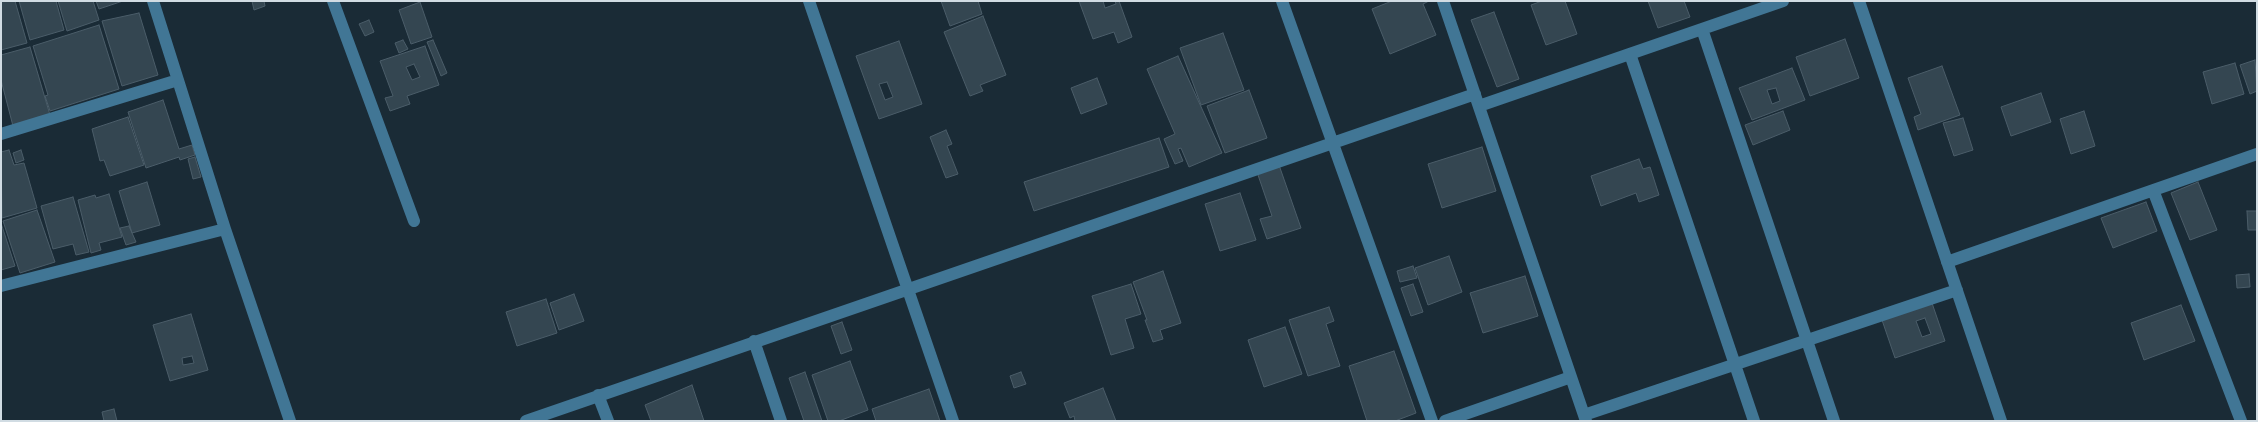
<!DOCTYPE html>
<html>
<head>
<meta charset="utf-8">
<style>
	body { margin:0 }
	#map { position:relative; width:2258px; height:422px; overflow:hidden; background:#1a2b36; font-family:"PT Sans",sans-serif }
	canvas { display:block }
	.frame { position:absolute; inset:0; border:2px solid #d1dce3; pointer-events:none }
</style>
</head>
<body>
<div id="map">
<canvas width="2258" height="422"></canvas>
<div class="frame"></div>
</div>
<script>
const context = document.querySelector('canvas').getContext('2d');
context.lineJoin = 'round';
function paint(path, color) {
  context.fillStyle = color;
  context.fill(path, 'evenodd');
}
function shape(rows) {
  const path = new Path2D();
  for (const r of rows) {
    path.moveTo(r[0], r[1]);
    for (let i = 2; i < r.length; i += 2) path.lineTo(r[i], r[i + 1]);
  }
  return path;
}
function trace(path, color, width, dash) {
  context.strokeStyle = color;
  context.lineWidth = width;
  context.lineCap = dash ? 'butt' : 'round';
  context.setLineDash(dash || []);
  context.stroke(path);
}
const building = shape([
	[1,1,15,1,27,43,1,50,1,1],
	[19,1,56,1,64,30,30,40,19,1],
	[58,1,93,1,99,20,67,31,58,1],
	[96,1,123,1,99,9,96,1],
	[252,1,264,1,265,6,254,10,252,1],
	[941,1,978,1,982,14,950,26,941,1],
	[1079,1,1103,1,1105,8,1116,4,1115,1,1119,1,1132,37,1118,43,1114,32,1093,39,1079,1],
	[1392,1,1429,1,1423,4,1436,35,1390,54,1372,9,1392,1],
	[1542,1,1565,1,1577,34,1546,45,1531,5,1542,1],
	[1648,1,1684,1,1690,17,1658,28,1648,1],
	[420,2,432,37,411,44,399,10,420,2],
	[1494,12,1519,79,1497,87,1471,20,1494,12],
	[139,13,158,75,122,86,102,21,139,13],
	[983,16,1006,75,980,85,983,91,970,96,944,32,983,16],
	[369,20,374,32,365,36,359,24,369,20],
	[99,25,119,89,50,111,45,96,48,95,33,46,99,25],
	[1223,33,1244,90,1201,105,1180,48,1223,33],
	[1845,39,1859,78,1810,96,1796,57,1845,39],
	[403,40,408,49,399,53,395,43,403,40],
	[433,40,447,73,441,76,427,42,433,40],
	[899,41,922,104,879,119,856,56,899,41],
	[887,82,893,97,885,100,879,84,887,82],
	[425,46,439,85,407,96,410,104,390,111,385,98,393,96,380,61,425,46],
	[414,64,420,77,412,80,406,67,414,64],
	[30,47,50,115,13,126,1,80,1,55,30,47],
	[1178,56,1222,153,1189,167,1181,148,1178,149,1183,161,1175,164,1164,139,1175,134,1147,69,1178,56],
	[2255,60,2257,91,2250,94,2240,65,2255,60],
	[2235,63,2244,94,2212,104,2203,72,2235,63],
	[1942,66,1960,115,1918,130,1914,117,1921,114,1908,78,1942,66],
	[1792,68,1805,100,1752,120,1739,88,1792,68],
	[1776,88,1780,101,1772,104,1767,90,1776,88],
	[1097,78,1107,104,1081,114,1071,88,1097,78],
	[1249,90,1267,138,1225,153,1207,106,1249,90],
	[2041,93,2051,122,2011,136,2001,107,2041,93],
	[163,100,179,149,192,145,195,155,180,160,179,157,146,168,128,112,163,100],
	[1783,111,1790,130,1753,145,1745,125,1783,111],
	[2084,111,2095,146,2071,154,2060,119,2084,111],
	[128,117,144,165,110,176,104,160,100,161,92,129,128,117],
	[1963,118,1973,150,1954,156,1943,123,1963,118],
	[946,130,952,144,947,146,958,174,946,178,930,137,946,130],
	[1159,138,1169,167,1034,211,1024,182,1159,138],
	[1482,147,1496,191,1442,208,1428,164,1482,147],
	[9,150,14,165,24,163,37,208,2,218,1,152,9,150],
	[21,150,24,160,16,163,13,153,21,150],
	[195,157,201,177,193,179,188,159,195,157],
	[1639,159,1643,169,1650,167,1659,195,1639,202,1636,193,1601,206,1591,176,1639,159],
	[1279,165,1301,228,1267,239,1260,219,1272,216,1257,172,1279,165],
	[147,182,160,225,132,233,119,191,147,182],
	[2198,182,2217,230,2190,240,2171,193,2198,182],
	[1240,193,1256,240,1220,251,1205,204,1240,193],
	[109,194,122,237,99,243,101,250,91,253,78,200,95,195,96,198,109,194],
	[73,197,89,252,76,255,73,244,53,249,41,206,73,197],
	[2146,202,2157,231,2113,248,2101,218,2146,202],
	[37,210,55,262,20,273,3,221,37,210],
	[2247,211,2257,211,2257,230,2248,230,2247,211],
	[1,223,15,266,1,270,1,223],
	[129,226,136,242,126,245,120,228,129,226],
	[1449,256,1462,292,1428,305,1415,268,1449,256],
	[1413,266,1417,278,1400,282,1397,271,1413,266],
	[1163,271,1181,323,1160,330,1163,339,1153,342,1145,320,1147,320,1133,282,1163,271],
	[2249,274,2250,287,2237,288,2236,275,2249,274],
	[1525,276,1538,316,1483,333,1470,293,1525,276],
	[1131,284,1141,314,1125,319,1134,348,1111,355,1092,296,1131,284],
	[1413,284,1423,312,1411,316,1401,288,1413,284],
	[574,294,584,321,559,330,550,303,574,294],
	[546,299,557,333,517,346,506,312,546,299],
	[1932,303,1945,341,1895,358,1882,320,1932,303],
	[1925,318,1931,334,1922,337,1916,321,1925,318],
	[2181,305,2195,341,2144,360,2131,323,2181,305],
	[1329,307,1334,321,1326,324,1340,366,1308,376,1289,320,1329,307],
	[191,314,208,370,170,381,153,325,191,314],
	[192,356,194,363,183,365,182,358,192,356],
	[842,322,852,350,841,354,831,326,842,322],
	[1285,327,1302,374,1264,387,1248,340,1285,327],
	[1394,351,1416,413,1395,421,1367,421,1349,366,1394,351],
	[850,361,868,410,839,421,828,421,812,375,850,361],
	[805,372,822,421,804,421,789,378,805,372],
	[1021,372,1026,384,1014,388,1010,376,1021,372],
	[692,385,704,421,651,421,645,405,692,385],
	[1103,388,1116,421,1075,421,1074,416,1070,418,1064,403,1103,388],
	[929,389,940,421,876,421,872,409,929,389],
	[114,409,117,421,104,421,102,412,114,409]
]);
const minor = shape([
	[153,1,225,229,290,421],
	[333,1,414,221],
	[809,1,953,421],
	[1282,1,1432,421],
	[1443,1,1586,421],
	[1859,1,2001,421],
	[1702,29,1834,421],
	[1630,54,1754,421],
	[1479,106,1783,1],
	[1,134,178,80],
	[2153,190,2241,421],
	[1947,262,2257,154],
	[1,286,225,229],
	[754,341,781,421],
	[598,395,608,421],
	[1584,415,1957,290],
	[526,421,1475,94],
	[1445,421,1571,377]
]);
paint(building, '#344651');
trace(building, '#4b5d69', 1);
trace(minor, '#417695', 12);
</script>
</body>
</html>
